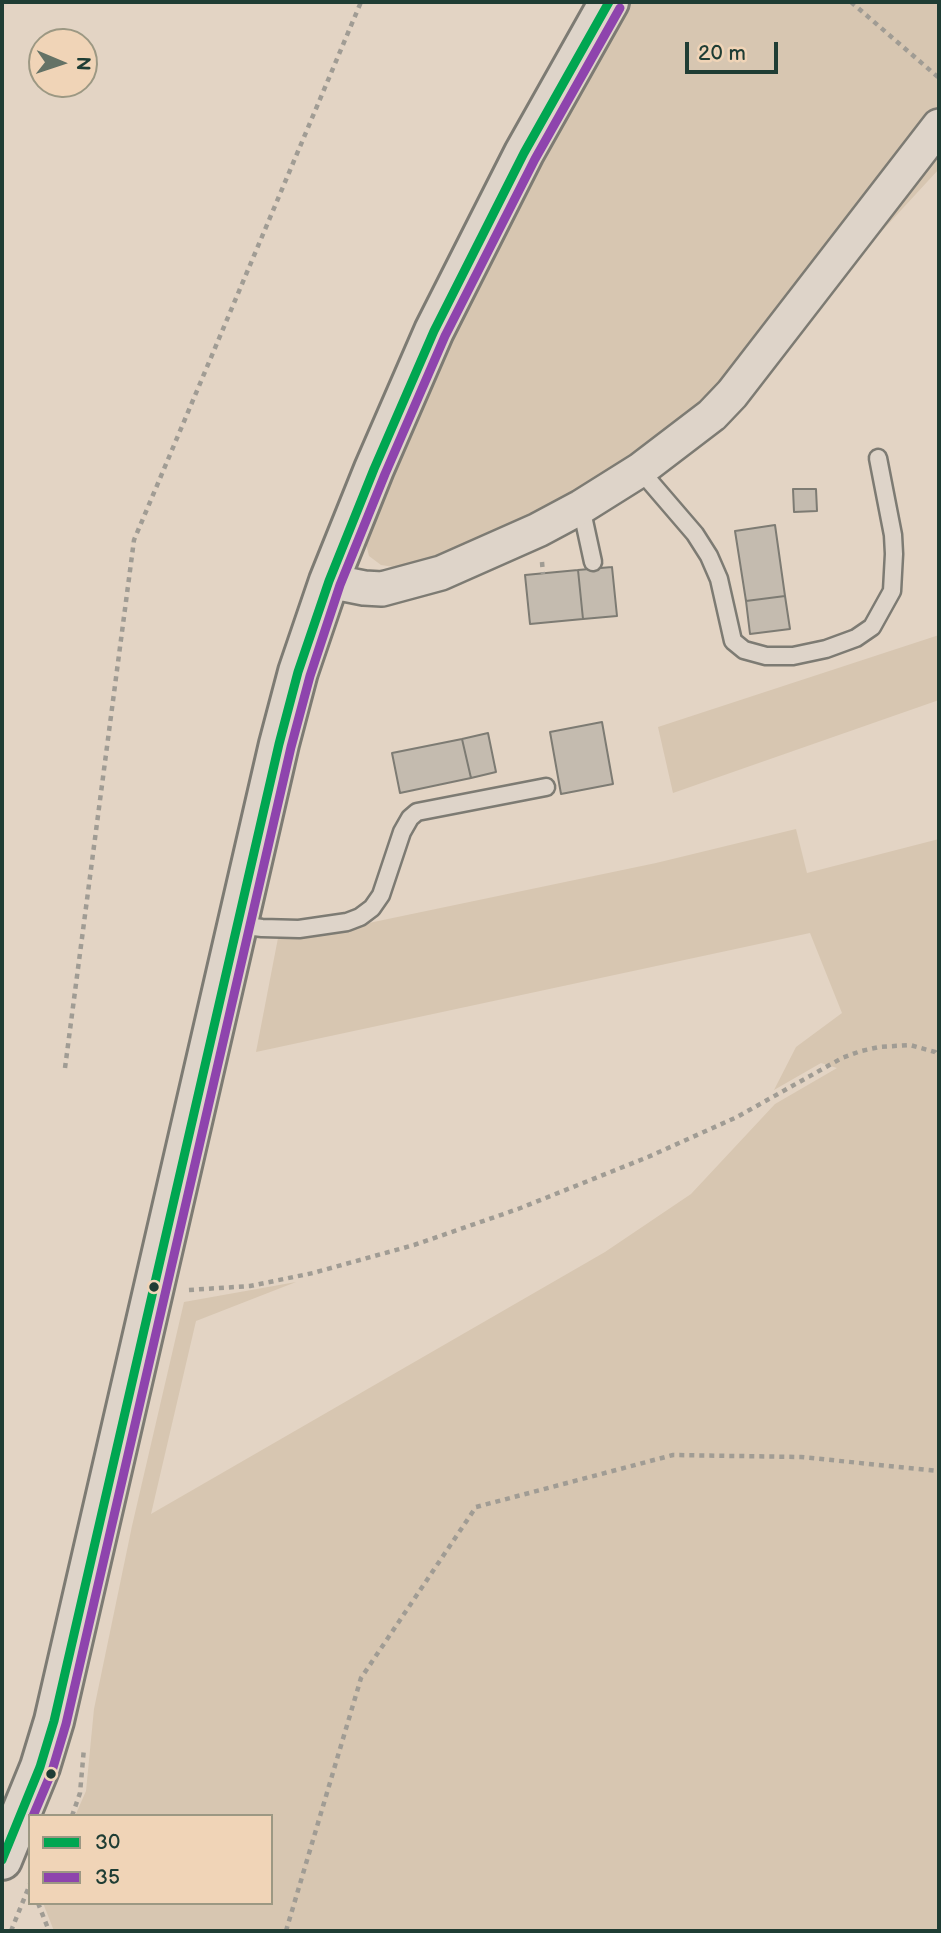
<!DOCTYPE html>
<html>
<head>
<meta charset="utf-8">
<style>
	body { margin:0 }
	#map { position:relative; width:941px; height:1933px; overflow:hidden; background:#e3d4c4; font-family:"Balsamiq Sans",sans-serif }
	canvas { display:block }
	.frame { position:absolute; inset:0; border:4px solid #1f3d34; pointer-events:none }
	.legend { position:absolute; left:28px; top:1814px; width:245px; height:91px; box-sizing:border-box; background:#f0d4b7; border:2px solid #9c9883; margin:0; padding:9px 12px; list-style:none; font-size:21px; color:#1f3d34 }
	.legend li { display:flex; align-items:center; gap:14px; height:35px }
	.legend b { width:35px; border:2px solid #9c9883 }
	.north { position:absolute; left:28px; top:28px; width:70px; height:70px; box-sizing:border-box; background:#f0d4b7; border:2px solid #9c9883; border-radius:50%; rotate:92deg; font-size:19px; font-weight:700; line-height:28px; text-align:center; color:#1f3d34 }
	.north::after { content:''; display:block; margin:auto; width:24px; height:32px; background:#647266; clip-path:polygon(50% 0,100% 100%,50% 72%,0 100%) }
	.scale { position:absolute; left:685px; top:42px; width:93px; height:32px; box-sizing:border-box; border:4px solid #1f3d34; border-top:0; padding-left:9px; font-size:21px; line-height:24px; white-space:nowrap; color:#1f3d34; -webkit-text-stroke:5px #f0d4b7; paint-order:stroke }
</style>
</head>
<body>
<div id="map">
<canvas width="941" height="1933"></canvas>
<div class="frame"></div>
<ul class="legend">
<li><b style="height:9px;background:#00a651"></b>30</li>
<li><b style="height:9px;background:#8e44ad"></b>35</li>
</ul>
<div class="north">N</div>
<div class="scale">20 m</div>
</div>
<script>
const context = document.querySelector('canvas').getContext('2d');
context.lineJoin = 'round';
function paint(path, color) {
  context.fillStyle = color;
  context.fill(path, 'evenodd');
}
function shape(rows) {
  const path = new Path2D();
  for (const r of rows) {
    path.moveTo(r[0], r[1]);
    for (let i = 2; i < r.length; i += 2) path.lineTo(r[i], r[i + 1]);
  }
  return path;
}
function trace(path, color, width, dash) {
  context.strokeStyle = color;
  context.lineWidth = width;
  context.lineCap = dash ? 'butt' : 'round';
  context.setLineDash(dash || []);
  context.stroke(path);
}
const green = shape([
	[625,2,939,2,939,109,753,352,677,429,552,508,428,563,401,568,381,565,369,556,363,532,490,247],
	[939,139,939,169,880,233,872,227],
	[939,635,939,700,673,793,658,727],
	[796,829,807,873,939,839,939,1931,54,1931,43,1903,271,1903,271,1816,75,1816,86,1791,94,1709,132,1526,184,1302,296,1282,196,1321,151,1514,605,1252,691,1194,775,1104,837,1068,821,1063,774,1090,796,1047,842,1013,810,933,256,1052,278,938,340,929,656,863]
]);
const building = shape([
	[793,489,816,489,817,511,794,512,793,489],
	[775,525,785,596,746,601,735,531,775,525],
	[612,567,617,616,583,619,578,570,612,567],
	[578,570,583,619,530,624,525,575,578,570],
	[785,596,790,629,750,634,746,601,785,596],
	[602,722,613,784,561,794,550,732,602,722],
	[488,733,496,772,471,778,462,739,488,733],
	[462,739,471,778,400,793,392,753,462,739]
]);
const path = shape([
	[851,2,939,78],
	[542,562,543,574],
	[65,1068,134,540,361,2],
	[189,1290,250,1286,313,1273,414,1245,518,1209,648,1157,737,1117,842,1058,861,1051,879,1047,910,1045,935,1052,939,1057],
	[72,1816,80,1793,84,1748],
	[38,1903,49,1931],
	[11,1931,30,1884],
	[286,1931,361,1678,476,1507,673,1455,801,1457,939,1471]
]);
const lane = shape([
	[640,470,695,534,709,556,719,579,733,641,744,650,766,656,793,656,826,649,856,638,872,627,892,591,894,554,893,535,878,458],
	[581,507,593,562],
	[238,925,262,928,299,929,347,922,360,917,372,908,381,895,402,832,410,818,417,812,546,787]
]);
const street = shape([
	[329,581,364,588,382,589,441,573,538,530,581,507,640,470,712,415,732,394,939,126]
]);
const secondary = shape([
	[2,1860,40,1767,54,1721,279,744,298,672,329,581,374,469,434,331,524,153,609,2]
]);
const bus1 = shape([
	[2,1860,40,1767,54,1721,279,744,298,672,329,581,374,469,434,331,524,153,609,2]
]);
const bus2 = shape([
	[33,1816,52,1771,66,1724,291,747,310,676,340,585,385,474,445,336,535,159,620,8]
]);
const markers = [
	[154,1287,6,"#1f3d34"],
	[51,1774,6,"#1f3d34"]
];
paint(green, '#d7c6b1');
paint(building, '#c4bbaf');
trace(building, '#7d7b73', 2);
trace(lane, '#7d7b73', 21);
trace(street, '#7d7b73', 38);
trace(secondary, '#7d7b73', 44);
trace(path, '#a09c94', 4.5, [5, 5]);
trace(lane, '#ded4c9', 16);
trace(street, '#ded4c9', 33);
trace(secondary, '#ded4c9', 38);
trace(bus1, '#00a651', 9);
trace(bus2, '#8e44ad', 9);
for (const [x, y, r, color] of markers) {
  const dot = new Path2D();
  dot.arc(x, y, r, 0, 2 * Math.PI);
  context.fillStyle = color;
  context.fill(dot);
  trace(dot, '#f0d4b7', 2.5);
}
</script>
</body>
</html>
